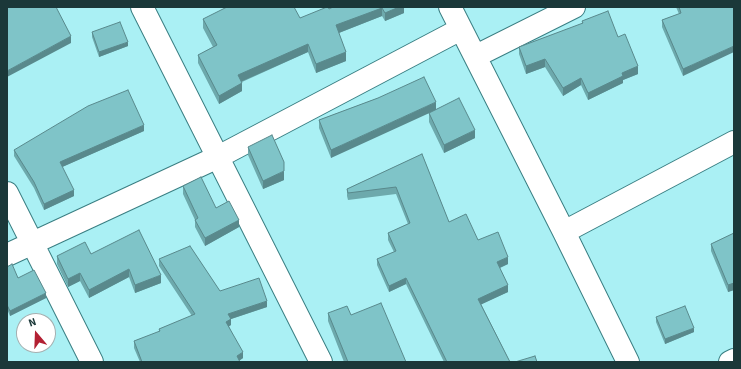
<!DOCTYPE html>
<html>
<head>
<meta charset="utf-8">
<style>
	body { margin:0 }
	#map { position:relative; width:741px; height:369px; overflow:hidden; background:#aaf0f4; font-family:"Source Sans 3",sans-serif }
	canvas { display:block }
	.frame { position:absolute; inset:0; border:8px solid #1b3839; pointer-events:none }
	.north { position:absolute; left:16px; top:313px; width:40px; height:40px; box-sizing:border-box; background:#fff; border:1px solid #a4afb0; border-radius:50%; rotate:341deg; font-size:11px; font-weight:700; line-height:16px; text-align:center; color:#1b3839 }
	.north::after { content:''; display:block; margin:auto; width:14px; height:18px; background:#b32033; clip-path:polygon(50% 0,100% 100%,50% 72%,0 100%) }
</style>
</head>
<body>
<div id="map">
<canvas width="741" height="369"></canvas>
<div class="frame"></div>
<div class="north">N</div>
</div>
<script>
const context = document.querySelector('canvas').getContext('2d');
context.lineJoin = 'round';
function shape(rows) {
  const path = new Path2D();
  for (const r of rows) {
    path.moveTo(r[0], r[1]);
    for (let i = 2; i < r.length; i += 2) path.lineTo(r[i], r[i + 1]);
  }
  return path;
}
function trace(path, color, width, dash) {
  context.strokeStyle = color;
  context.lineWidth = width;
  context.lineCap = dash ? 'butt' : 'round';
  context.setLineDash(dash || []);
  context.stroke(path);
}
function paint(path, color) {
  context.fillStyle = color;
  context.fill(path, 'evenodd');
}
const minor = shape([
	[142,7,321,362],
	[450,7,564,232,628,362],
	[476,56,574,7],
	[7,193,92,362],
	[564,232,734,142],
	[7,255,218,157,461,29],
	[730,362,734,360]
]);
const wall = shape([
	[404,7,404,13,385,21,382,16,339,33,346,61,316,73,308,52,242,82,242,91,219,104,198,63,198,55,213,47,203,28,203,19,300,18,329,9],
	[676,7,734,7,683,76,662,27,662,20,679,14],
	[582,21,618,37,638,74,623,80,623,83,588,100,581,85,563,96,545,67,526,74,519,54,519,47,582,24],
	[92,32,128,46,99,57,92,37],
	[378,98,331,158,319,128,319,120],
	[429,113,475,138,444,153,429,122],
	[144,131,62,167,74,196,44,210,34,188,14,156,14,150],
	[248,147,284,180,263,189,248,155],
	[422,154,449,222,478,240,508,264,500,268,508,292,481,304,510,362,444,362,406,284,389,292,377,265,377,259,394,252,388,240,388,233,408,224,396,194,348,200,347,196,347,189],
	[183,186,216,208,239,227,205,246,195,227,195,220,183,194],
	[734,233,734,290,728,292,711,251,711,244],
	[91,254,161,283,135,293,129,277,89,298,80,281,68,287,57,264,57,256],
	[159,259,220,291,267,307,231,319,231,325,229,326,243,358,239,361,240,362,140,362,134,348,134,341,159,332,159,329,192,316,159,266],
	[7,267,18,278,46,298,10,316,7,309],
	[328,313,351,315,406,362,344,362,328,321],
	[656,317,694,332,665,344,656,322]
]);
const shadedWall = shape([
	[399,7,404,7,404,13,385,21,385,13],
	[382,8,382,16,336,34,336,25],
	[71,36,71,43,7,77,7,71],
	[128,42,128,46,99,57,99,52],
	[308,44,308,52,238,83,238,75],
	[734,46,734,52,683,76,683,69],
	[346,52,346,61,316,73,316,64],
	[545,59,545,67,526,74,526,66],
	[638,66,638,74,623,80,623,83,588,100,588,93,622,73],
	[581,78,581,85,563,96,563,88],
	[242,83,242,91,219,104,219,96],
	[436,102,436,110,331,158,331,150],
	[144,125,144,131,60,168,60,162],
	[475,130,475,138,444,153,444,145],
	[284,171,284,180,263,189,263,181],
	[74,190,74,196,44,210,44,204],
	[239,220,239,227,205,246,205,238],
	[508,257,508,264,497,269,497,262],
	[129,269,129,277,89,298,89,290],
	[80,273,80,281,68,287,68,279],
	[161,275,161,283,135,293,135,285],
	[406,278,406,284,389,292,389,286],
	[734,283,734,290,728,292,728,285],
	[508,285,508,292,478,306,478,299],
	[46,293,46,298,10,316,10,311],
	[267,301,267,307,231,319,231,325,226,328,226,322,228,314],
	[694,328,694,332,665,344,665,339],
	[243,352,243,358,237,362,237,356]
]);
const building = shape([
	[7,7,56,7,71,36,7,71,7,7],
	[227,7,294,7,300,18,327,7,328,7,329,9,333,7,399,7,385,13,382,8,336,25,346,52,316,64,308,44,238,75,242,83,219,96,198,55,217,45,203,19,227,7],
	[679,7,734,7,734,46,683,69,662,20,681,13,679,7],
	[608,11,618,37,625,34,638,66,622,73,623,76,588,93,581,78,563,88,545,59,526,66,519,47,583,23,582,21,608,11],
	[120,22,128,42,99,52,92,32,120,22],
	[424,77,436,102,331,150,319,120,378,98,424,77],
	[128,90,144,125,60,162,74,190,44,204,34,182,14,150,88,106,128,90],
	[459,98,475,130,444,145,429,113,459,98],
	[272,135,284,162,284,171,263,181,248,147,272,135],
	[422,154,449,222,466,214,478,240,498,232,508,257,497,262,508,285,478,299,510,362,447,362,406,278,389,286,377,259,396,251,388,233,410,223,396,187,348,193,347,189,422,154],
	[201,177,216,208,229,201,239,220,205,238,195,220,198,218,183,186,201,177],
	[139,230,161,275,135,285,129,269,89,290,80,273,68,279,57,256,85,242,91,254,139,230],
	[734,233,734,283,728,285,711,244,734,233],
	[190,246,220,291,259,278,267,301,228,314,231,319,226,322,243,352,237,356,240,362,142,362,134,341,160,331,159,329,195,314,159,259,190,246],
	[12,264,18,278,34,270,46,293,10,311,7,305,7,267,12,264],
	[381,303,406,362,348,362,328,313,347,306,351,315,381,303],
	[685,306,694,328,665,339,656,317,685,306],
	[535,356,537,362,515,362,535,356]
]);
trace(minor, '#3a7f83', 24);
trace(minor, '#fff', 22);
paint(wall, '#6da9ac');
paint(shadedWall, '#59898c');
paint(building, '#7fc4c8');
trace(building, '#59898c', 1);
</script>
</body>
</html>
